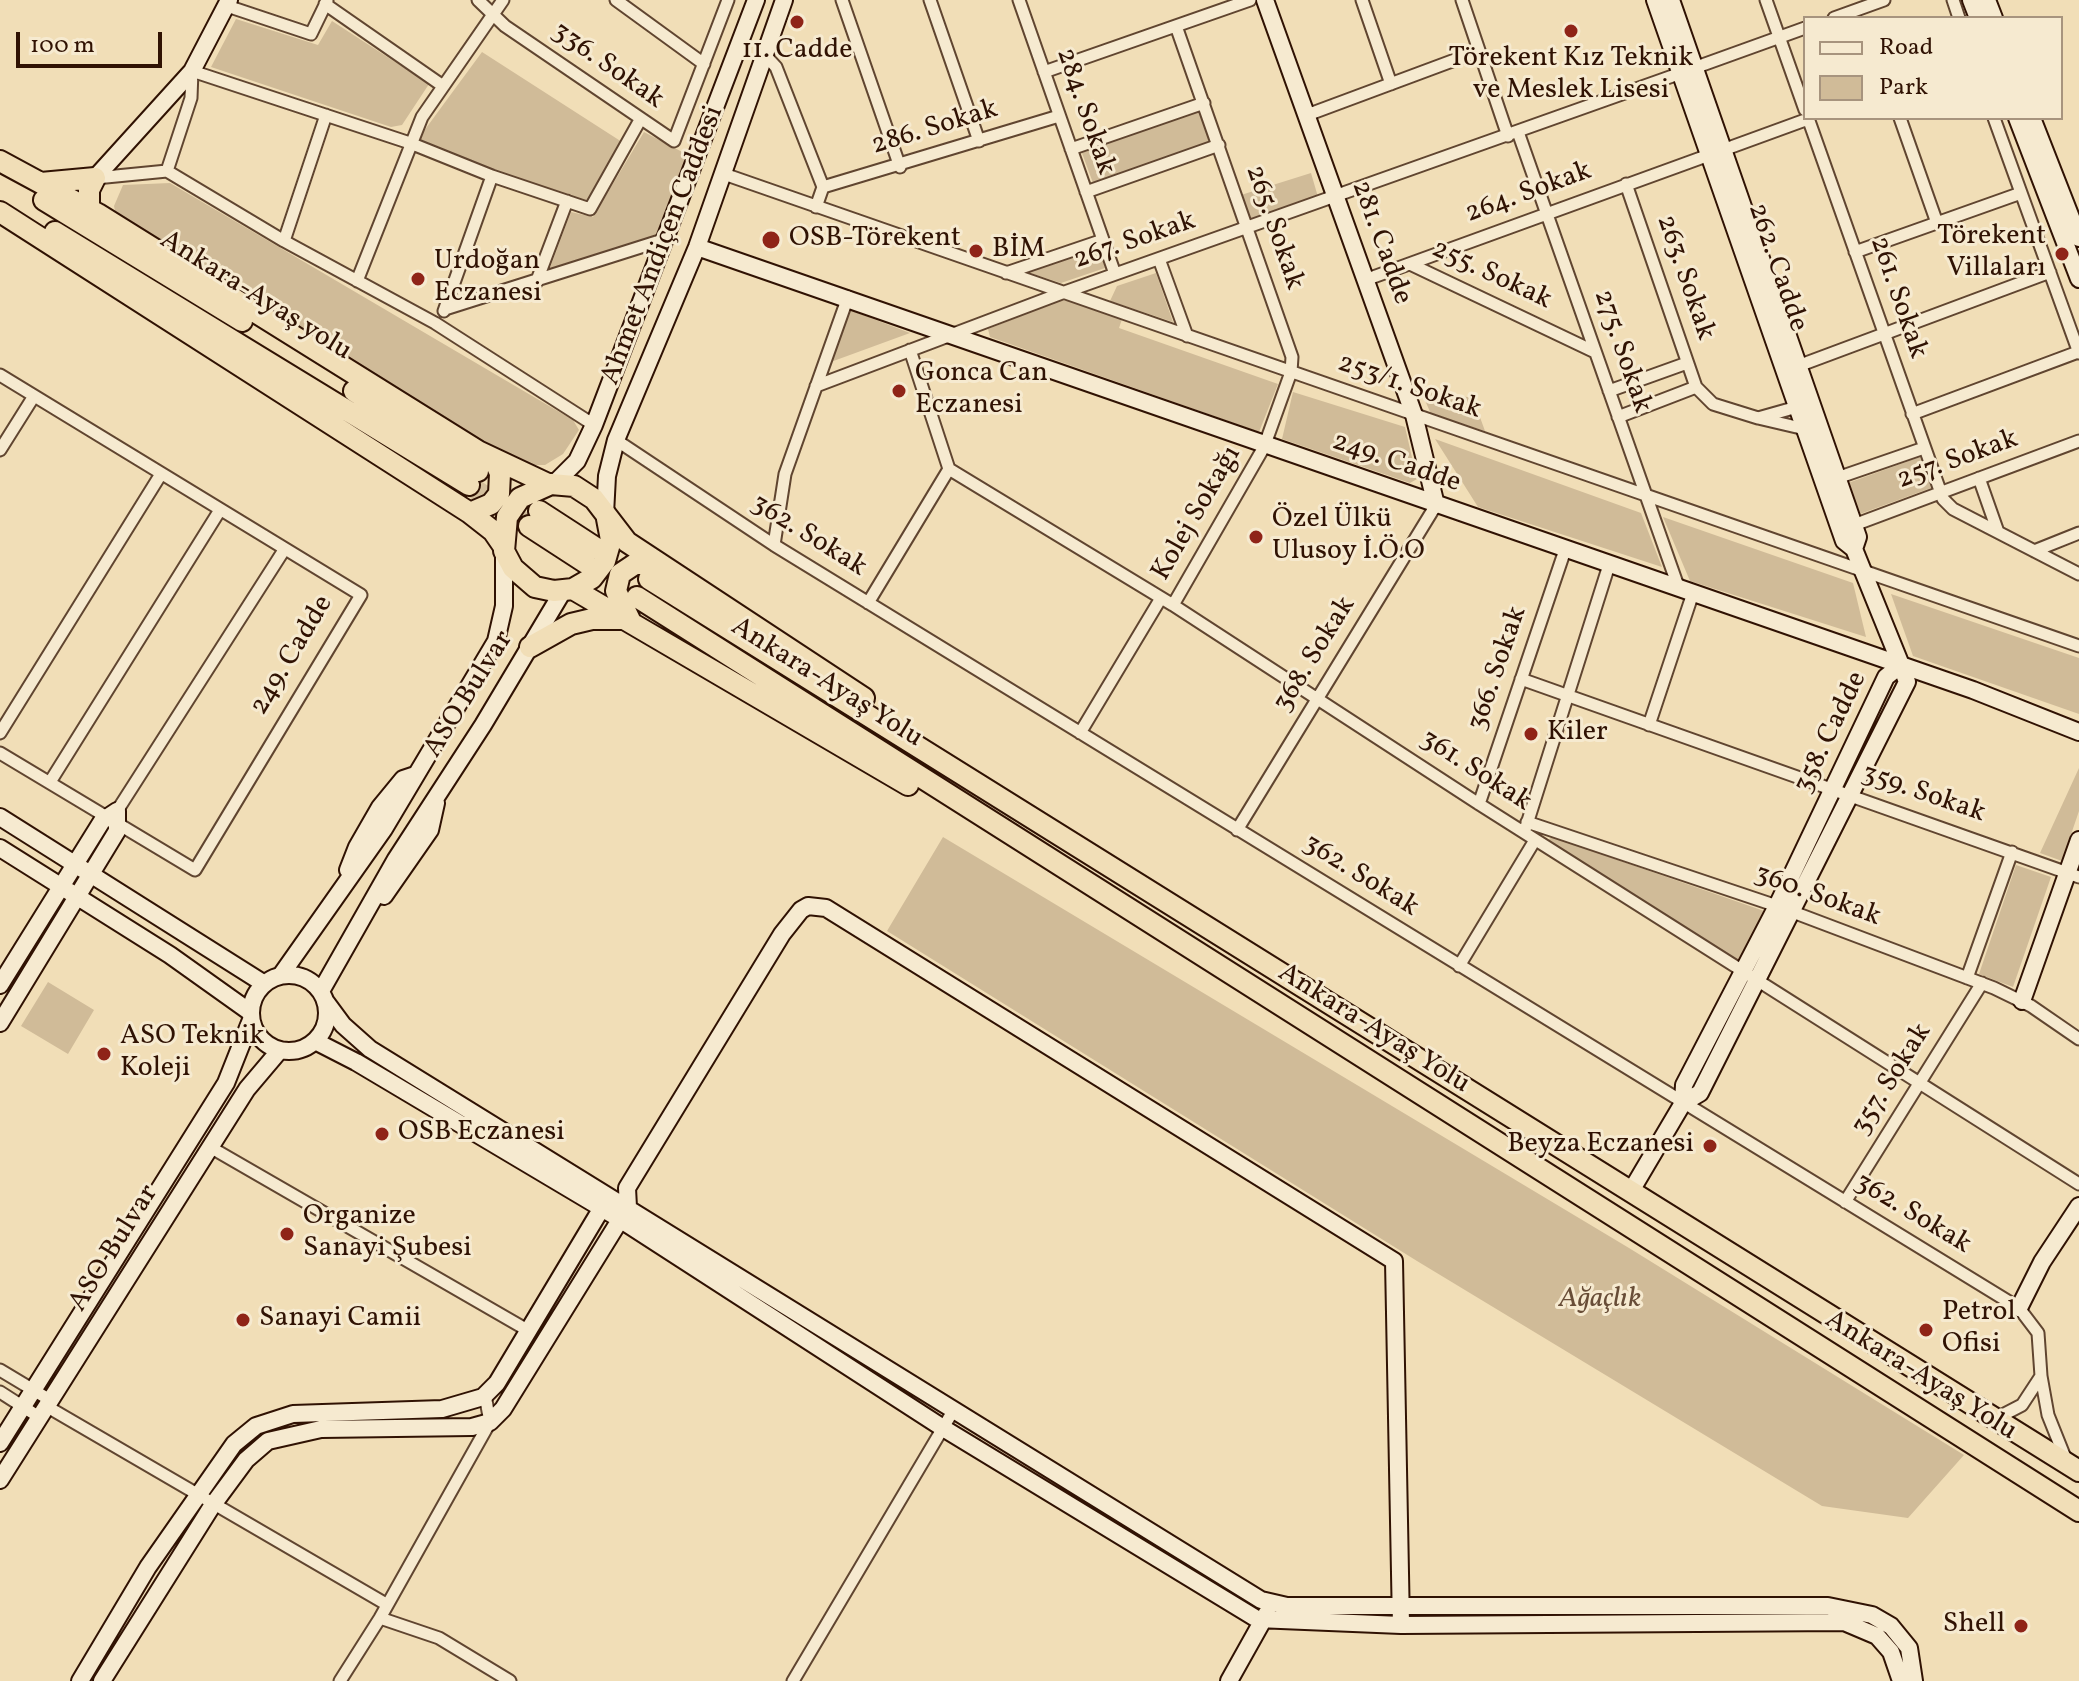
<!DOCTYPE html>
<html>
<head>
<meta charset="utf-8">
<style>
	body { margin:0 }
	#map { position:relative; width:2079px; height:1681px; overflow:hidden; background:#f1deb7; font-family:Vollkorn,serif }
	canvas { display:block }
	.legend { position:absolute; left:1803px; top:16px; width:260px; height:104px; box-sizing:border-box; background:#f6ead0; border:2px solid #a7947e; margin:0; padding:10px 14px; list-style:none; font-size:24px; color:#301203 }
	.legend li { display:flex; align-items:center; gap:16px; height:40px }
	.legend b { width:40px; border:2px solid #a7947e }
	.scale { position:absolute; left:16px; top:32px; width:146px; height:36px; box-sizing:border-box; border:4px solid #301203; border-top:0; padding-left:10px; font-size:24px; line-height:28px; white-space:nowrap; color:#301203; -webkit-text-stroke:6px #f6ead0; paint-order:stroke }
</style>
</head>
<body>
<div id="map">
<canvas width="2079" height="1681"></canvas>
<ul class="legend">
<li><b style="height:10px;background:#f6ead0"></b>Road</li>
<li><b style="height:22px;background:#d0bb98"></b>Park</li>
</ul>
<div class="scale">100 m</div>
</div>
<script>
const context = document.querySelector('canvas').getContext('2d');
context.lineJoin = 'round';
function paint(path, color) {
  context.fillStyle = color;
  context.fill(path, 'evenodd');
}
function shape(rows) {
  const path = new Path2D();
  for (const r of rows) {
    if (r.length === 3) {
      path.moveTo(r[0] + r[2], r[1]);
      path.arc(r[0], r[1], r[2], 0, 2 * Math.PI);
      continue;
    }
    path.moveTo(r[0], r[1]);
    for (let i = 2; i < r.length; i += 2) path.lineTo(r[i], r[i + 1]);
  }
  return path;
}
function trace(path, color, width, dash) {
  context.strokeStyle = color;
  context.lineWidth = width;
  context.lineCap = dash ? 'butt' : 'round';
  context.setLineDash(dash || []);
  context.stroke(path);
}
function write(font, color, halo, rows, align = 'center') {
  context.font = font + ' Vollkorn,serif';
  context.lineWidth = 6;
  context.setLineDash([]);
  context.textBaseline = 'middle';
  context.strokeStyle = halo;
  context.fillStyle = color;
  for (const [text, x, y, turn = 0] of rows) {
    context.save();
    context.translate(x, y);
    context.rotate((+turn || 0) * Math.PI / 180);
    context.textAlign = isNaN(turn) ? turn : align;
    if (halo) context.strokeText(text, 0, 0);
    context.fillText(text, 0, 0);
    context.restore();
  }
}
const green = shape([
	[236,19,318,45,332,21,429,84,402,125,391,127,211,67],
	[482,52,622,142,586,202,489,169,418,139],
	[1198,110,1210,141,1093,183,1082,153],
	[644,132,690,156,660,234,548,273,571,212,593,217],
	[1311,173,1318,197,1249,219,1241,195],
	[170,183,573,420,579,430,563,454,545,465,525,465,505,458,116,216,114,206,123,185],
	[1099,248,1105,268,1061,283,1027,272],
	[1156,273,1173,322,1110,301,1117,286],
	[1058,301,1071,301,1122,319,1119,328,1278,384,1259,432,990,337,988,329],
	[850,310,910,333,828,363],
	[1420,389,1473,398,1485,431,1431,414],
	[1293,392,1405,427,1417,479,1410,483,1282,439],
	[1435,439,1641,513,1662,567,1478,507],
	[1920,457,1931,488,1860,514,1848,483],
	[1663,517,1853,583,1866,637,1690,581],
	[1891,594,2079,658,2079,714,1913,656],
	[2079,768,2079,811,2062,861,2040,853],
	[943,837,1629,1248,1964,1455,1908,1518,1822,1506,1417,1261,887,931],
	[1552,837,1767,912,1742,964,1550,846,1548,840],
	[2016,865,2051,877,2013,987,1979,974],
	[48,982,94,1010,68,1054,21,1026]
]);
const highwayTunnel = shape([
	[469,485,529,526]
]);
const street = shape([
	[478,0,505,26,674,141,728,0],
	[616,0,704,64],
	[842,0,900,167],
	[930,0,979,141],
	[1019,0,1115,274],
	[1362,0,1391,84],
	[1462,0,1508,136],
	[1766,0,1805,110],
	[1953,0,1959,18],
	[325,4,443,86],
	[227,6,311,34,327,1],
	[1834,18,1884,0],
	[764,54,776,67,823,187,816,207],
	[1694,68,1805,28],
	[1044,72,1250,0],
	[1307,115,1479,51],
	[1808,118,1943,499,1953,509,2079,574],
	[1900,118,1937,223],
	[1994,118,2079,353],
	[1518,132,1679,589],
	[1071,149,1204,103],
	[1723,150,1808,119],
	[724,174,2079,646],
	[96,178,167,171],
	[1626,184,1696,387],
	[823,187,1059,116],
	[1086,192,1219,145],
	[284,241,326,115],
	[1855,252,2021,193],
	[1159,259,1187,336],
	[1410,264,1595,352],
	[1006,273,1103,240],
	[1365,280,1709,155],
	[357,281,422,117,503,0],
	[536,283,567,201],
	[445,309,666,239],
	[444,311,492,176],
	[910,350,949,469,1173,605,1479,804,2079,1184],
	[1798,366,2050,272],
	[0,375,361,595,195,870,0,753],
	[816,386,1062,293,1681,73],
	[1609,391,1687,363],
	[1797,407,1758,418,1805,429],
	[1912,414,2078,352],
	[1618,417,1696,387,1713,404,1758,418],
	[594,425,435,323,284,241,167,171,191,98,192,71,410,143,492,176,590,209,640,120],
	[616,440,774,545,2019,1308,2038,1333,2041,1376],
	[0,450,34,396],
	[1837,478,1924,448],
	[1979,478,1998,532],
	[1854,525,2079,441],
	[774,545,785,474,848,297],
	[2034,551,2079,533],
	[868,603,949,469],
	[1173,605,1264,447,1291,372,1292,357,1176,26],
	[1521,679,2079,877],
	[1649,725,1693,593],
	[0,733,161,474],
	[1080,733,1161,598],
	[50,782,220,510],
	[1479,804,1565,550],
	[117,811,284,550],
	[1527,822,1777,906,1994,988,2031,1006,2079,1039],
	[1526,827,1609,565],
	[1237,830,1436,505],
	[1459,966,1535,840],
	[1967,978,2012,852],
	[210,1147,529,1331],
	[1845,1202,1982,983],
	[0,1370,50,1400],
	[0,1392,39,1417],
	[46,1406,386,1604],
	[1995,1419,2022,1405,2041,1376,2048,1415,2066,1460],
	[380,1618,439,1638,510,1681],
	[340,1681,380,1618,490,1422,485,1395],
	[793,1681,953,1411]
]);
const secondary = shape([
	[1265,0,1414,415,1436,505],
	[1655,0,1844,541,1854,549,1901,665,1907,682,1700,1093,1683,1103,1684,1085,1777,906,1886,677,1901,665],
	[1671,0,1858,537,1854,549],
	[1971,0,1978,18],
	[1987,0,1994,18],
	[2017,118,2079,279],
	[2032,118,2079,238],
	[95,178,192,71,229,0],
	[697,247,1973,690,2079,732],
	[554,484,577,461,594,425,756,0],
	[605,514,607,476,616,440,697,247,784,0],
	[0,817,263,983],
	[0,848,170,955,250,1012],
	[348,870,357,847,380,807,403,779,415,775],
	[384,896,430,830,436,803],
	[289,1013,38],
	[281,975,384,829,496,641,504,606,504,553],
	[0,985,102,821,117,811,117,831,0,1023],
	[321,991,396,859,483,725,563,591],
	[2022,1001,2079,840],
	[326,1002,343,1025,370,1049,1261,1600,1287,1606,1828,1606,1872,1615,1891,1626,1909,1648,1914,1681],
	[315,1041,356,1062,615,1216,943,1428,1257,1619,1401,1625,1844,1622,1877,1636,1891,1652,1901,1681],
	[1631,1191,1683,1103],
	[2019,1308,2042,1262,2079,1206],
	[0,1443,226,1083,251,1020],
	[0,1480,247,1089,280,1050],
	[80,1681,148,1567,234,1444,256,1426,293,1414,442,1409,483,1397,497,1383,606,1201],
	[102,1681,212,1506,246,1460,268,1441,321,1429,472,1427,490,1422,503,1409,628,1207,627,1188,782,934,801,910,808,906,826,908,1394,1261,1401,1625],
	[1229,1681,1267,1613]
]);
const highway = shape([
	[0,161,98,214,478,451,548,484],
	[41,183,95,178,89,190,89,210],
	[44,200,242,321],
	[0,212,470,513,493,531,504,547],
	[55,232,469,485],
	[354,391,478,471],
	[539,511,596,548],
	[470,513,491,504,499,494,500,473,494,460],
	[607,519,611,540,605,561,592,578,573,589,554,591,535,587,513,568,504,551,507,517,520,498,551,484,574,486,594,499,627,542,864,698],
	[529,526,586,563],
	[649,579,2079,1471],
	[573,589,908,785],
	[637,597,2079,1511],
	[631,622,616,591,620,574,635,564,659,564],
	[530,647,571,624,592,619,623,619]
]);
const markers = [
	[797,22,8,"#8f2418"],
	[1571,31,8,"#8f2418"],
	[771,240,10,"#8f2418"],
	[976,251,8,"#8f2418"],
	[2062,254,8,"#8f2418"],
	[418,279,8,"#8f2418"],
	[899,391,8,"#8f2418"],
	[1256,537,8,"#8f2418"],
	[1531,734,8,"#8f2418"],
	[104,1054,8,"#8f2418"],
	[382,1134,8,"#8f2418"],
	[1710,1146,8,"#8f2418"],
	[287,1234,8,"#8f2418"],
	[243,1320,8,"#8f2418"],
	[1926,1330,8,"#8f2418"],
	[2021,1626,8,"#8f2418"]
];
const poiNames = [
	["11. Cadde",797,52,"center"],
	["Törekent Kız Teknik",1571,60,"center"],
	["ve Meslek Lisesi",1571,92,"center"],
	["Törekent",2046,238,"right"],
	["Villaları",2046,270,"right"],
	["OSB-Törekent",789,240],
	["BİM",992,251],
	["Urdoğan",434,263],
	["Eczanesi",434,295],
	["Gonca Can",915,375],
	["Eczanesi",915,407],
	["Özel Ülkü",1272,521],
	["Ulusoy İ.Ö.O",1272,553],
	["Kiler",1547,734],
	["ASO Teknik",120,1038],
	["Koleji",120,1070],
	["OSB Eczanesi",398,1134],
	["Beyza Eczanesi",1694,1146,"right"],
	["Organize",303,1218],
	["Sanayi Şubesi",303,1250],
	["Petrol",1942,1314],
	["Ofisi",1942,1346],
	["Sanayi Camii",259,1320],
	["Shell",2005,1626,"right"]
];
const streetNames = [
	["336. Sokak",607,67,35],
	["284. Sokak",1084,112,71],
	["286. Sokak",935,129,-17],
	["264. Sokak",1529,194,-20],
	["265. Sokak",1273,228,71],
	["267. Sokak",1135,242,-19],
	["281. Cadde",1380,243,70],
	["Ahmet Andiçen Caddesi",664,246,-69],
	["262. Cadde",1776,268,71],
	["255. Sokak",1491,276,25],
	["263. Sokak",1684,278,71],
	["Ankara-Ayaş yolu",255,297,32],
	["261. Sokak",1897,298,71],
	["275. Sokak",1621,352,71],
	["253/1. Sokak",1409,388,19],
	["257. Sokak",1958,461,-20],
	["249. Cadde",1396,464,19],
	["Kolej Sokağı",1198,514,-60],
	["362. Sokak",808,537,32],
	["368. Sokak",1316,655,-58],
	["249. Cadde",293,656,-59],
	["366. Sokak",1499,669,-71],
	["Ankara-Ayaş Yolu",826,684,32],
	["ASO Bulvar",470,695,-58],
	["358. Cadde",1832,733,-64],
	["361. Sokak",1475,772,33],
	["359. Sokak",1923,795,19],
	["362. Sokak",1360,877,32],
	["360. Sokak",1817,897,20],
	["Ankara-Ayaş Yolu",1373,1030,32],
	["357. Sokak",1893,1080,-58],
	["362. Sokak",1912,1215,31],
	["ASO Bulvar",115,1249,-58],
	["Ankara-Ayaş Yolu",1920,1377,32]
];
const parkNames = [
	["Ağaçlık",1600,1301]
];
paint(green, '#d0bb98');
trace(highwayTunnel, '#d4bf9c', 20, [20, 10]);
trace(street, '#604530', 15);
trace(secondary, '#301203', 20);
trace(highway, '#301203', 24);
trace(street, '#f6ead0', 11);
trace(secondary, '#f6ead0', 16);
trace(highway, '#f1deb7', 20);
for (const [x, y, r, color] of markers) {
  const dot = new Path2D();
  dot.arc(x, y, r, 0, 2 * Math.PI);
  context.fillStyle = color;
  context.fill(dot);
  trace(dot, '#f6ead0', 3);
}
write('28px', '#301203', '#f6ead0', poiNames, 'left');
write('28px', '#301203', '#f6ead0', streetNames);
write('italic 28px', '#684d37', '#f6ead0', parkNames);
</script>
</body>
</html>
